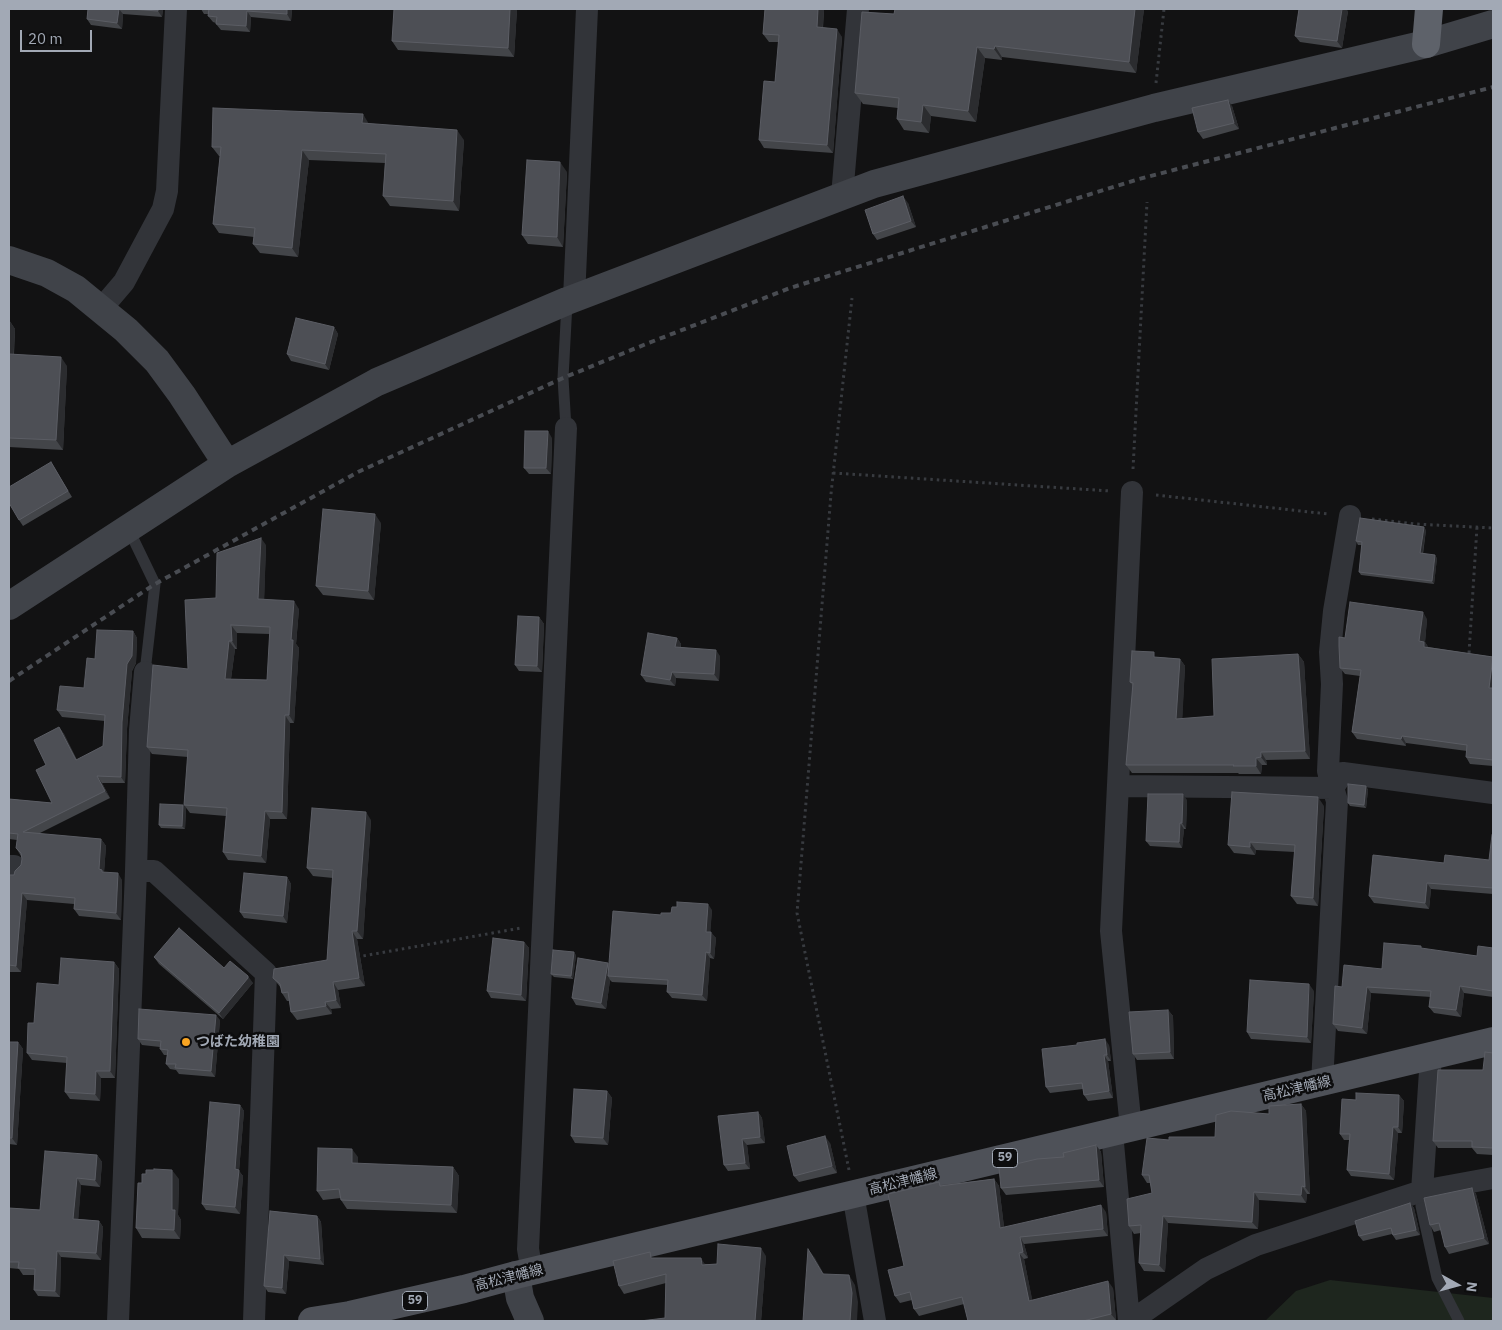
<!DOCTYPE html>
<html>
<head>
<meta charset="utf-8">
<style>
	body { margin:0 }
	#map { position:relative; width:1502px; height:1330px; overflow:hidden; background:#121213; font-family:"IBM Plex Sans",sans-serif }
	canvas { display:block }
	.frame { position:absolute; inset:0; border:10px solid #a2a9b5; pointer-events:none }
	.north { position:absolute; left:1432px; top:1260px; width:50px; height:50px; -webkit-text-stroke:4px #0d0d0e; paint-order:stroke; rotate:97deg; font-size:14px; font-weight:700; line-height:20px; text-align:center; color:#a2a9b5 }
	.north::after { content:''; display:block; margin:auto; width:18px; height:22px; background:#a2a9b5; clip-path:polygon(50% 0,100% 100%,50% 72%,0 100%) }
	.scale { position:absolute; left:20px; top:30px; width:72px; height:22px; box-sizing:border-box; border:2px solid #a2a9b5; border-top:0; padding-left:6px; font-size:15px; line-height:18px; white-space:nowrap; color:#a2a9b5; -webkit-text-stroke:4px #0d0d0e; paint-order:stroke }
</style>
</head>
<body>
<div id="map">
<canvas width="1502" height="1330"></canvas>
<div class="frame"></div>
<div class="north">N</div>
<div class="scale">20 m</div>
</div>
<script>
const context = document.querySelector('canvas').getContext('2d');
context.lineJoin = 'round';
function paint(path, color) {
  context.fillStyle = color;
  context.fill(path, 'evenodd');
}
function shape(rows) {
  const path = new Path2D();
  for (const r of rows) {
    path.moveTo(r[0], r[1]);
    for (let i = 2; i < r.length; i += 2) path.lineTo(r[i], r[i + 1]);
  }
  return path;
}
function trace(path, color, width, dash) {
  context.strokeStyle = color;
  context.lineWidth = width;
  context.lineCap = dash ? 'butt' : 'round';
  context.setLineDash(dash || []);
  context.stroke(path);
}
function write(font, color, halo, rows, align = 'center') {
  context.font = font + ' "IBM Plex Sans","Noto Sans JP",sans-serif';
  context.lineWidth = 5;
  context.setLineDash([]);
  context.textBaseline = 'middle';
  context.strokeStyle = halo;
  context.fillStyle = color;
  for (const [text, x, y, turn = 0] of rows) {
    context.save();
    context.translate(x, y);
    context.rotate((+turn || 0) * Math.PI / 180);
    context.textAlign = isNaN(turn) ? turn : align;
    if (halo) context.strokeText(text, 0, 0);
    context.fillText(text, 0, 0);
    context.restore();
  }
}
const green = shape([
	[1330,1280,1493,1298,1493,1321,1265,1321,1296,1291]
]);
const path = shape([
	[1156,83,1164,9],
	[1133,469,1147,202],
	[833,473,1110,491],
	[1156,495,1328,514],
	[1372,519,1415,524,1493,528],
	[1469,653,1477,527],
	[357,957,521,928],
	[849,1170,797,913,831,494,852,298]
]);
const lane = shape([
	[566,428,563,378,567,303],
	[128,528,155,584,145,672],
	[1422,1191,1421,1206,1437,1278,1459,1321]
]);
const street = shape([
	[842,196,858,9],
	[574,298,587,9],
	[101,309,124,282,163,209,167,191,176,9],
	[1118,786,1333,788,1343,773,1493,793],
	[9,866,14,866],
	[136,871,154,871,266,973,254,1321],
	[1322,1083,1337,801,1328,771,1332,684,1330,652,1334,611,1350,516],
	[1131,1128,1111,931,1132,492],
	[1112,1132,1129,1321],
	[1422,1191,1431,1056],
	[853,1194,875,1321],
	[532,1272,528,1249,566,428],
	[118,1321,136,871,140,730,145,672],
	[1131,1321,1206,1269,1256,1245,1422,1191,1493,1178]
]);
const secondary = shape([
	[9,260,47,273,76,289,126,330,157,361,182,395,227,464],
	[9,606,227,464,377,382,567,301,874,184,1154,108,1426,44,1493,24],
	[516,1275,520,1298,530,1321]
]);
const primary = shape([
	[312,1321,350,1315,464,1289,516,1275,1493,1041]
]);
const highway = shape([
	[1426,44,1429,9]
]);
const rail = shape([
	[9,681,155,584,358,472,563,378,646,344,790,288,1139,179,1493,87]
]);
const wall = shape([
	[88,9,163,9,162,17,123,14,122,29,91,25,87,19],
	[201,9,292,9,291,21,251,17,250,32,221,30,216,24,216,23,213,22,208,16,209,14,204,14],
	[517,9,514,57,398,50,392,41],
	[765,9,824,9,824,10,823,28,842,37,833,153,764,148,759,140,775,82,779,42,769,42,763,34],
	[1144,9,1136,73,1002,57,1002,60,985,58,976,122,931,116,929,133,904,130,897,119,898,108,863,104,855,93,894,14],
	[1348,11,1342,48,1300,42,1295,36],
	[1232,106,1239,129,1203,139,1198,132],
	[369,124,464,140,459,211,390,206,383,196,385,163,309,160,298,257,260,253,253,244,254,237,219,233,213,224,220,156,219,156,212,147],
	[567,172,563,247,528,244,522,235],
	[908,203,916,227,877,240,873,234],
	[9,320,15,329,14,354,67,366,63,450,9,447],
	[334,327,338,334,329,370,291,361,287,354],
	[552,438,551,474,529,474,524,468],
	[51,462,72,497,23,526,19,520],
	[381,523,374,600,323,595,316,586],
	[1426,530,1423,554,1437,558,1434,584,1361,575,1359,572,1362,545,1358,545,1356,541],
	[266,545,264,599,299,609,296,644,299,648,294,723,290,723,287,819,270,819,266,863,228,860,223,852,226,816,190,813,184,805,188,757,152,754,147,747,188,669,216,598],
	[237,633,270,634,267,680,231,679,235,649,237,649],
	[539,617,544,624,542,672,519,671,515,665],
	[1427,619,1425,642,1428,647,1493,657,1493,766,1470,764,1466,757,1467,751,1406,743,1406,746,1357,739,1352,732,1360,676,1345,674,1340,668,1345,638],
	[133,631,137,638,136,663,132,671,127,729,125,783,102,783,110,798,38,834,101,839,106,846,104,872,122,880,121,920,79,916,74,909,74,904,27,900,21,972,9,972,9,875,14,875,21,865,22,859,21,856,16,848,17,840,9,839,9,799,52,803,46,765,59,727,64,734,77,760,103,746,105,721,62,717,57,710,84,688,95,659],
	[677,638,681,644,681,647,720,656,719,681,676,678,675,686,646,682,641,675],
	[1298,654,1304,662,1310,759,1266,760,1267,765,1262,765,1261,774,1239,774,1238,773,1132,773,1126,765,1133,686,1130,682,1157,657,1180,659,1185,666,1182,719,1214,716],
	[1366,786,1368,790,1366,808,1350,806,1348,803],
	[1187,800,1186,829,1184,829,1182,848,1150,846,1146,841],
	[183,805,186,808,185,829,161,828,159,825],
	[1324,806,1318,906,1297,904,1291,896,1295,852,1256,850,1255,855,1234,853,1228,845],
	[371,820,363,939,357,939,365,986,338,990,341,1008,331,1009,332,1014,297,1020,291,1012,290,1001,287,1001,282,993,281,988,273,978,327,960,333,878,313,876,307,868],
	[1493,836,1493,894,1431,889,1429,909,1374,903,1369,896,1444,863,1489,860],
	[287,877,291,884,287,923,244,918,240,912],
	[712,910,710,932,716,938,714,959,710,958,707,1001,672,998,667,992,668,985,612,982,610,980,606,1009,576,1005,572,998,608,963,609,965,661,915],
	[524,942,529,948,526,1001,491,998,487,991],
	[1493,948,1493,997,1464,993,1461,1017,1434,1013,1429,1007,1431,997,1371,993,1367,1034,1338,1031,1333,1024,1342,987,1423,949,1477,956],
	[576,955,573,979,554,977,551,974],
	[154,957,224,968,253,983,252,984,223,1019,159,964],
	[114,962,119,969,115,1078,101,1078,100,1101,70,1099,65,1092,67,1063,32,1060,27,1053,59,985],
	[1314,991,1311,1043,1251,1039,1247,1032],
	[1168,1010,1173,1016,1174,1059,1137,1060,1133,1054],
	[220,1020,215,1077,179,1074,176,1070,170,1069,166,1064,167,1055,164,1055,160,1049,160,1047,142,1045,138,1039],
	[9,1042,18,1042,23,1049,17,1145,9,1144],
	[1109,1045,1111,1061,1108,1061,1113,1098,1088,1101,1084,1095,1083,1089,1050,1093,1046,1087],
	[1493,1053,1493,1155,1477,1154,1472,1148,1438,1148,1433,1141,1483,1070],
	[607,1091,612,1098,608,1145,575,1143,571,1136],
	[1399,1095,1404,1101,1402,1133,1398,1133,1394,1180,1351,1176,1347,1170,1349,1140,1344,1140,1340,1134,1356,1100],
	[1301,1104,1306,1111,1310,1194,1307,1194,1306,1203,1259,1200,1258,1229,1168,1223,1165,1272,1144,1271,1139,1263,1141,1233,1134,1234,1129,1226,1152,1193,1151,1183,1147,1183,1142,1175,1169,1140,1215,1137,1269,1114],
	[240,1105,244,1111,239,1171,243,1176,240,1214,206,1210,202,1204],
	[758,1112,762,1118,765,1143,747,1145,750,1169,728,1171,724,1165],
	[830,1143,837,1173,799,1182,794,1176],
	[1096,1145,1101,1152,1104,1187,1006,1195,1001,1188,1064,1157],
	[97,1155,102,1162,100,1187,81,1185,78,1219,99,1221,103,1227,101,1260,61,1257,60,1297,38,1296,34,1290,34,1275,23,1275,19,1269,9,1268,9,1208,40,1210],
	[358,1157,358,1164,453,1167,459,1176,457,1213,347,1209,341,1200,341,1198,323,1200,317,1191],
	[179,1179,178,1215,181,1220,180,1239,142,1238,136,1228,142,1183],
	[994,1179,999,1186,1004,1227,1106,1212,1108,1236,1024,1244,1028,1258,1024,1259,1032,1300,1113,1288,1116,1320,1113,1321,968,1321,964,1304,919,1316,914,1309,912,1300,900,1303,895,1296,904,1266,941,1185],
	[1472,1188,1476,1194,1489,1244,1449,1254,1445,1247,1441,1230,1434,1232,1430,1225],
	[1410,1203,1414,1208,1420,1235,1396,1240,1392,1234,1363,1241,1359,1236],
	[270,1211,317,1216,321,1222,324,1265,289,1261,286,1294,268,1292,264,1286],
	[766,1256,761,1321,640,1321,665,1318,666,1283,624,1294,619,1286,654,1258,706,1264,717,1264]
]);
const shadedWall = shape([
	[119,9,123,14,122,29,117,23],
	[158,9,163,9,162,17,158,11],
	[287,9,292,9,291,21,287,14],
	[510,9,517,9,514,57,508,48],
	[818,9,824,9,824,10,822,35,817,27],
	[1135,9,1144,9,1136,73,1129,62],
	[1342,9,1346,9,1348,11,1342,48,1337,41],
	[247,11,251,17,250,32,246,26],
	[837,29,842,37,833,153,827,145],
	[995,46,1002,57,1002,60,994,49],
	[977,47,985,58,976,122,968,111],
	[1228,100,1232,106,1239,129,1234,123],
	[923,105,931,116,929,133,921,122],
	[363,114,369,124,369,133,362,123],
	[457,130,464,140,459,211,453,201],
	[302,150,309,160,298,257,292,248],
	[560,162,567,172,563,247,557,237],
	[903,196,908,203,916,227,911,221],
	[9,320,15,329,13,363,9,357],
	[334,327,338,334,329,370,325,364],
	[61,357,67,366,63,450,56,440],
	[548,431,552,438,551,474,546,468],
	[375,514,381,523,374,600,368,591],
	[1424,527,1426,530,1422,556,1420,553],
	[261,538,266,545,264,607,258,599],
	[1435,555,1437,558,1434,584,1432,581],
	[294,601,299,609,296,644,299,648,294,723,289,715,291,640],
	[1423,612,1427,619,1425,642,1429,648,1429,653,1419,641],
	[539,617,544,624,542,672,537,666],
	[231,625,237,633,237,649,232,641],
	[133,631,137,638,136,663,132,671,127,729,125,783,121,777,122,722,127,664],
	[677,638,681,644,680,653,675,647],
	[229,641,235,649,230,686,225,679],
	[716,650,720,656,719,681,714,674],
	[1298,654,1304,662,1310,759,1305,751],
	[1493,658,1493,694,1489,688],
	[1180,659,1185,666,1182,727,1176,719],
	[672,672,676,678,675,686,670,680],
	[285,715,290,723,287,819,282,812],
	[59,727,64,734,80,767,76,760],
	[1402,736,1406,743,1406,746,1401,739],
	[1261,752,1266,760,1267,765,1261,757],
	[1256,758,1262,765,1261,774,1256,766],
	[97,776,102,783,110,798,105,791],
	[1366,786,1368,790,1366,808,1364,805],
	[1183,794,1187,800,1186,829,1182,823],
	[1318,797,1324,806,1318,906,1313,898],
	[183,805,186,808,185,829,182,826],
	[265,811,270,819,266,863,261,856],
	[366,812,371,820,363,939,357,931],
	[1180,823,1184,829,1182,848,1179,842],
	[101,839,106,846,104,872,107,876,99,869],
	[1250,842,1256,850,1255,855,1250,847],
	[118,873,122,880,121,920,116,913],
	[287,877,291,884,287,923,283,916],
	[1427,883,1431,889,1429,909,1425,903],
	[22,893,27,900,21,972,16,966],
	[708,904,712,910,710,938,706,932],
	[352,931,357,939,365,986,359,978],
	[711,932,716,938,714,959,710,953],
	[524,942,529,948,526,1001,521,995],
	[574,952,576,955,573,979,571,976],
	[706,952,710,958,707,1001,702,995],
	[114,962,119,969,115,1078,110,1071],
	[608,963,612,969,608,976,610,980,606,1009,601,1003],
	[248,976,253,983,252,984,223,1019,219,1013],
	[333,982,338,990,341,1008,336,1000],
	[1309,984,1314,991,1311,1043,1307,1037],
	[1460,986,1464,993,1461,1017,1456,1010],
	[1367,987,1371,993,1367,1034,1362,1028],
	[325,1002,331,1009,332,1014,326,1006],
	[1168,1010,1173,1016,1174,1059,1170,1052],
	[216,1015,220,1020,215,1077,211,1071],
	[1105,1039,1109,1045,1111,1061,1107,1055],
	[18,1042,23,1049,17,1145,12,1138],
	[1104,1055,1108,1061,1113,1098,1109,1091],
	[96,1071,101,1078,100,1101,95,1094],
	[607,1091,612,1098,608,1145,603,1138],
	[1399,1095,1404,1101,1402,1133,1398,1127],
	[1301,1104,1306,1111,1310,1194,1305,1187],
	[240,1105,244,1111,239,1171,243,1176,240,1214,235,1207,235,1169],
	[758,1112,762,1118,765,1143,760,1137],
	[1393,1127,1398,1133,1394,1180,1389,1174],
	[825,1136,830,1143,837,1173,832,1166],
	[742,1139,747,1145,750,1169,745,1163],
	[1096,1145,1101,1152,1104,1187,1099,1180],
	[352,1149,358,1157,358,1172,352,1163],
	[97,1155,102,1162,100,1187,95,1180],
	[453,1167,459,1176,457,1213,451,1205],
	[172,1170,179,1179,178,1215,181,1220,180,1239,174,1230,172,1210],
	[77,1178,81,1185,78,1225,73,1219],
	[994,1179,999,1186,1005,1235,1000,1228],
	[1302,1186,1307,1194,1306,1203,1301,1195],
	[1472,1188,1476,1194,1489,1244,1484,1238],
	[1254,1192,1259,1200,1258,1229,1252,1222],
	[1410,1203,1414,1208,1420,1235,1416,1230],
	[1101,1205,1106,1212,1108,1236,1103,1229],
	[317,1216,321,1222,324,1265,320,1259],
	[1163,1216,1168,1223,1165,1272,1159,1265],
	[99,1221,103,1227,101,1260,96,1253],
	[1020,1237,1024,1244,1028,1258,1023,1252],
	[761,1248,766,1256,761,1321,755,1321],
	[808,1249,815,1258,829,1283,823,1274],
	[57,1251,61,1257,60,1297,55,1291],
	[1019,1253,1024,1259,1034,1308,1029,1301],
	[284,1255,289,1261,286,1294,282,1288],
	[701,1258,706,1266,702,1265],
	[849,1275,855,1285,858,1302,857,1321,850,1321],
	[1108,1281,1113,1288,1116,1320,1111,1314]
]);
const building = shape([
	[88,9,119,9,117,23,87,19,88,9],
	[129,9,158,9,158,11,129,9],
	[209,9,287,9,287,14,247,11,246,26,216,24,217,17,208,16,209,9],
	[394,9,510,9,508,48,392,41,394,9],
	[765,9,818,9,817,27,837,29,827,145,759,140,764,81,775,82,779,35,763,34,765,9],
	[895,9,1135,9,1129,62,995,46,994,49,977,47,968,111,923,105,921,122,897,119,899,98,855,93,862,12,894,14,895,9],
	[1299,9,1342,9,1337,41,1295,36,1299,9],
	[1228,100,1234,123,1198,132,1192,108,1228,100],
	[213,108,363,114,362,123,457,130,453,201,383,196,386,154,302,150,292,248,253,244,255,228,213,224,221,147,212,147,213,108],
	[527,160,560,162,557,237,522,235,527,160],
	[903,196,911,221,873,234,865,210,903,196],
	[296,318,334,327,325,364,287,354,296,318],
	[9,354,61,357,56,440,9,438,9,354],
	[525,431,548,431,546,468,524,468,525,431],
	[51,462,68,491,19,520,9,503,9,487,51,462],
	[323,509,375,514,368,591,316,586,323,509],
	[1360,518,1424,527,1420,553,1435,555,1432,581,1359,572,1362,542,1356,541,1360,518],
	[261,538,258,599,294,601,291,640,293,640,289,715,285,715,282,812,265,811,261,856,223,852,227,808,184,805,188,750,147,747,153,665,188,669,185,600,216,598,217,553,261,538],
	[231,625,270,627,267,680,225,679,229,641,232,641,231,625],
	[1350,602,1423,612,1419,641,1424,642,1424,647,1493,657,1489,688,1493,688,1493,760,1466,757,1467,745,1402,736,1401,739,1352,732,1361,670,1340,668,1339,646,1339,637,1345,638,1350,602],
	[518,616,539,617,537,666,515,665,518,616],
	[97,630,133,631,132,656,127,664,122,722,121,777,97,776,105,791,23,832,101,839,99,869,102,870,102,872,118,873,116,913,74,909,75,898,22,893,16,966,9,965,9,875,14,875,15,871,21,865,22,859,21,853,16,848,18,834,9,833,9,799,52,803,36,770,46,765,34,740,59,727,76,760,103,746,105,715,57,710,60,686,84,688,87,658,95,659,97,630],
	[648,633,677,638,675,647,716,650,714,674,672,672,670,680,641,675,648,633],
	[1132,651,1154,652,1154,657,1180,659,1176,719,1214,716,1212,659,1298,654,1305,751,1261,752,1261,757,1256,758,1256,766,1233,766,1234,765,1126,765,1133,683,1130,682,1132,651],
	[1348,784,1366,786,1364,805,1348,803,1348,784],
	[1232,792,1318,797,1313,898,1291,896,1295,845,1250,842,1250,847,1228,845,1232,792],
	[1148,794,1183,794,1182,823,1180,823,1179,842,1146,841,1148,794],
	[160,804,183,805,182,826,159,825,160,804],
	[312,808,366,812,357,931,352,931,359,978,333,982,336,1000,325,1002,326,1006,291,1012,288,992,282,993,280,984,273,978,274,969,327,960,333,870,307,868,312,808],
	[1492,835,1493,836,1493,888,1427,883,1425,903,1369,896,1373,855,1444,863,1445,855,1489,860,1492,835],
	[244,873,287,877,283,916,240,912,244,873],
	[677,902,708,904,706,932,711,932,710,953,706,952,702,995,667,992,668,980,608,976,613,911,661,915,661,913,671,913,672,907,677,907,677,902],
	[179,928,224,968,230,961,248,976,248,978,219,1013,154,957,179,928],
	[493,938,524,942,521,995,487,991,493,938],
	[1384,943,1421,946,1421,948,1477,956,1478,946,1493,948,1493,991,1460,986,1456,1010,1429,1007,1431,991,1367,987,1362,1028,1333,1024,1335,986,1342,987,1344,965,1382,969,1384,943],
	[553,950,574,952,571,976,551,974,553,950],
	[61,958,114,962,110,1071,96,1071,95,1094,65,1092,67,1057,27,1053,28,1023,34,1023,37,983,59,985,61,958],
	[578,958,608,963,601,1003,572,998,578,958],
	[1250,980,1309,984,1307,1037,1247,1032,1250,980],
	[139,1009,216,1015,211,1071,175,1068,176,1064,166,1064,168,1050,160,1049,161,1041,138,1039,139,1009],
	[1168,1010,1170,1052,1133,1054,1129,1012,1168,1010],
	[1105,1039,1107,1055,1104,1055,1109,1091,1084,1095,1082,1083,1046,1087,1042,1049,1077,1045,1077,1043,1105,1039],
	[9,1042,18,1042,12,1138,9,1138,9,1042],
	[1485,1052,1493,1053,1493,1148,1472,1147,1472,1141,1433,1141,1438,1070,1483,1070,1485,1052],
	[574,1089,607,1091,603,1138,571,1136,574,1089],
	[1356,1093,1399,1095,1398,1127,1393,1127,1389,1174,1347,1170,1350,1134,1340,1134,1342,1099,1356,1100,1356,1093],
	[210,1102,240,1105,235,1169,239,1170,235,1207,202,1204,210,1102],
	[1301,1104,1305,1187,1302,1186,1301,1195,1254,1192,1252,1222,1163,1216,1159,1265,1139,1263,1141,1225,1129,1226,1127,1199,1152,1193,1149,1175,1142,1175,1147,1138,1169,1140,1169,1137,1215,1137,1216,1115,1231,1111,1269,1114,1269,1106,1301,1104],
	[758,1112,760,1137,742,1139,745,1163,724,1165,718,1116,758,1112],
	[825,1136,832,1166,794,1176,787,1146,825,1136],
	[1096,1145,1099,1180,1001,1188,999,1168,1037,1159,1064,1157,1063,1153,1096,1145],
	[318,1148,352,1149,352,1163,453,1167,451,1205,341,1200,339,1189,317,1191,318,1148],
	[45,1151,97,1155,95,1180,77,1178,73,1219,99,1221,96,1253,57,1251,55,1291,34,1290,35,1269,18,1268,19,1262,9,1262,9,1208,40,1210,45,1151],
	[154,1169,172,1170,172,1210,175,1210,174,1230,136,1228,138,1183,142,1183,142,1174,146,1174,146,1170,154,1170,154,1169],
	[994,1179,1000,1228,1101,1205,1103,1229,1020,1237,1023,1252,1019,1253,1029,1301,1108,1281,1111,1314,1083,1321,968,1321,962,1297,914,1309,910,1292,895,1296,888,1270,904,1266,888,1194,939,1182,940,1186,994,1179],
	[1472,1188,1484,1238,1445,1247,1439,1223,1430,1225,1424,1198,1472,1188],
	[1410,1203,1416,1230,1393,1235,1391,1228,1359,1236,1355,1221,1410,1203],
	[270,1211,317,1216,320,1259,284,1255,282,1288,264,1286,270,1211],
	[718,1244,761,1248,755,1321,640,1321,665,1318,666,1274,619,1286,613,1261,650,1252,651,1258,701,1258,702,1265,717,1264,718,1244],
	[808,1249,823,1274,849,1275,852,1293,850,1321,803,1321,808,1249]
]);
const markers = [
	[186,1042,5,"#faa522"]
];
const shields = [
	[1005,1158,25],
	[415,1301,25]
];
const shieldNames = [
	["59",1005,1158],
	["59",415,1301]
];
const poiNames = [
	["つばた幼稚園",196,1042]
];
const streetNames = [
	["高松津幡線",1297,1089,-13],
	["高松津幡線",903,1182,-14],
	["高松津幡線",509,1278,-14]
];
paint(green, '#1e261e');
trace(path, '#383b40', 3, [2.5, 4]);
trace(lane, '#323439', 11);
trace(street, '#323439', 22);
trace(secondary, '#404349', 28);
trace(primary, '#4e5158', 28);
trace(highway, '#5e626a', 28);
trace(rail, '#494c52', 4, [6, 5]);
paint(wall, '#434549');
paint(shadedWall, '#2b2c2f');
paint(building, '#4d4f55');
trace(building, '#5b5d64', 1);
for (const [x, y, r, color] of markers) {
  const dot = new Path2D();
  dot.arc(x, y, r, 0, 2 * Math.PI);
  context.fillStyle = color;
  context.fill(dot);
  trace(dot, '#0d0d0e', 2);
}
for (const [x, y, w] of shields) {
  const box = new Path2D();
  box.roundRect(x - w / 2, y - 9.5, w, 19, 4);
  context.fillStyle = '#0d0d0e';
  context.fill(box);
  trace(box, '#a2a9b5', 1);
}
write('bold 12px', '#a2a9b5', null, shieldNames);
write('bold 14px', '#a2a9b5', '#0d0d0e', poiNames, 'left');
write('14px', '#a2a9b5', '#0d0d0e', streetNames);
</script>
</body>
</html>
